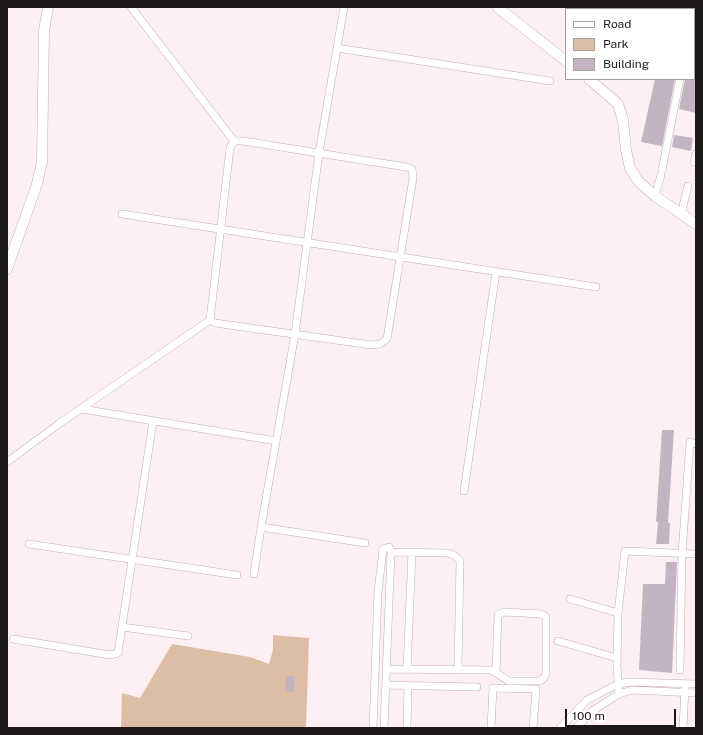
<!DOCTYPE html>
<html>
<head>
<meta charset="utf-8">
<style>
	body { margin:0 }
	#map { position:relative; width:703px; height:735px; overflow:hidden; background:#fdeff3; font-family:"Public Sans",sans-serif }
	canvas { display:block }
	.frame { position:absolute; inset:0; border:8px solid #1f181a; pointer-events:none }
	.legend { position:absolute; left:565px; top:8px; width:130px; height:72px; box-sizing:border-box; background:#fff; border:1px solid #a5a3a3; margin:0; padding:5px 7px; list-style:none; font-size:12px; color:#1f181a }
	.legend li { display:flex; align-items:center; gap:8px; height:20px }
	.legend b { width:20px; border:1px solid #a5a3a3 }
	.scale { position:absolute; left:565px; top:709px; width:111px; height:18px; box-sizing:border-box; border:2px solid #1f181a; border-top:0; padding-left:5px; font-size:12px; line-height:14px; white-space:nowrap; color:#1f181a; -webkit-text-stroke:3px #fff; paint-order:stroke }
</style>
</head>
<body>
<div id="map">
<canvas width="703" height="735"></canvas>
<div class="frame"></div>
<ul class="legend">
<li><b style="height:5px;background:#fff"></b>Road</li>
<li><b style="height:11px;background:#ddbea4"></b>Park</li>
<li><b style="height:11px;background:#c4b4c2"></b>Building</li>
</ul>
<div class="scale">100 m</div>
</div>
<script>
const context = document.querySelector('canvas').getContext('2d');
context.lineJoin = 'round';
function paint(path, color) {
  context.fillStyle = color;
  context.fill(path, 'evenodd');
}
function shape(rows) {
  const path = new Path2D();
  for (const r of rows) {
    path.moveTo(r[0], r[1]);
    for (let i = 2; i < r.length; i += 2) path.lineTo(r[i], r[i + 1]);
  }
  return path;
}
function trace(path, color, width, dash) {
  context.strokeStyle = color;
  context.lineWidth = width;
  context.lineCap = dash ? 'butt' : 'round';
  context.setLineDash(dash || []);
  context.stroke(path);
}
const green = shape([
	[273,635,309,638,306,728,121,728,122,693,140,698,172,644,250,657,269,664,273,650]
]);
const building = shape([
	[655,79,675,79,662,146,641,142],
	[685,79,696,79,696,113,679,109],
	[674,135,693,138,691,151,672,147],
	[662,430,674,430,668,523,670,523,669,544,656,544,658,522,656,522],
	[666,562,677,562,672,673,639,670,643,584,665,584],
	[286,676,295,676,294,692,285,692]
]);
const street = shape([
	[344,7,319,153,295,334,261,527,365,543],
	[662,9,662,7],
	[694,9,694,7],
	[337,48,550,81],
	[694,71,696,71],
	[694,162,696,154],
	[662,170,680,79],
	[655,196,661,175],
	[122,214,596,287],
	[681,214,688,186],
	[210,320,230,148,234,141],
	[82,409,276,441],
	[7,462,60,423,210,320,215,323,371,345,380,344,387,339,413,178,412,169,406,167,243,141,234,141,131,7],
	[464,491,496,272],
	[29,544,237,575],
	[391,552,448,553,455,556,460,561,458,669],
	[254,574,261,527],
	[570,599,618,613],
	[122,627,188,636],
	[13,639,110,655,118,653,153,421],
	[558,641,617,658],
	[386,669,491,670,509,681,540,681,544,678,546,673,546,617,542,614,504,612,498,615,496,672],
	[407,669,412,552],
	[680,670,682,554,690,442,696,444],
	[386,685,477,687],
	[619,694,617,667,618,613,625,551,696,554],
	[373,728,378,592,383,549,389,547,391,552,384,728],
	[407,728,408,685],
	[491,728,493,688,536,689,533,728],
	[560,728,587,700,618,684,629,682,696,684],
	[576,728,592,711,619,694,632,690,696,693],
	[683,728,685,687]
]);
const secondary = shape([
	[497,7,566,61],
	[589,79,618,104,623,120,626,150,630,168,639,182,655,196,696,224],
	[7,269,37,184,42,162,44,31,48,7]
]);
paint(green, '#ddbea4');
paint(building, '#c4b4c2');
trace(street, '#c3aeb4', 8);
trace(secondary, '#c3aeb4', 11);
trace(street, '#fff', 7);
trace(secondary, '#fff', 10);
</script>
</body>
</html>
